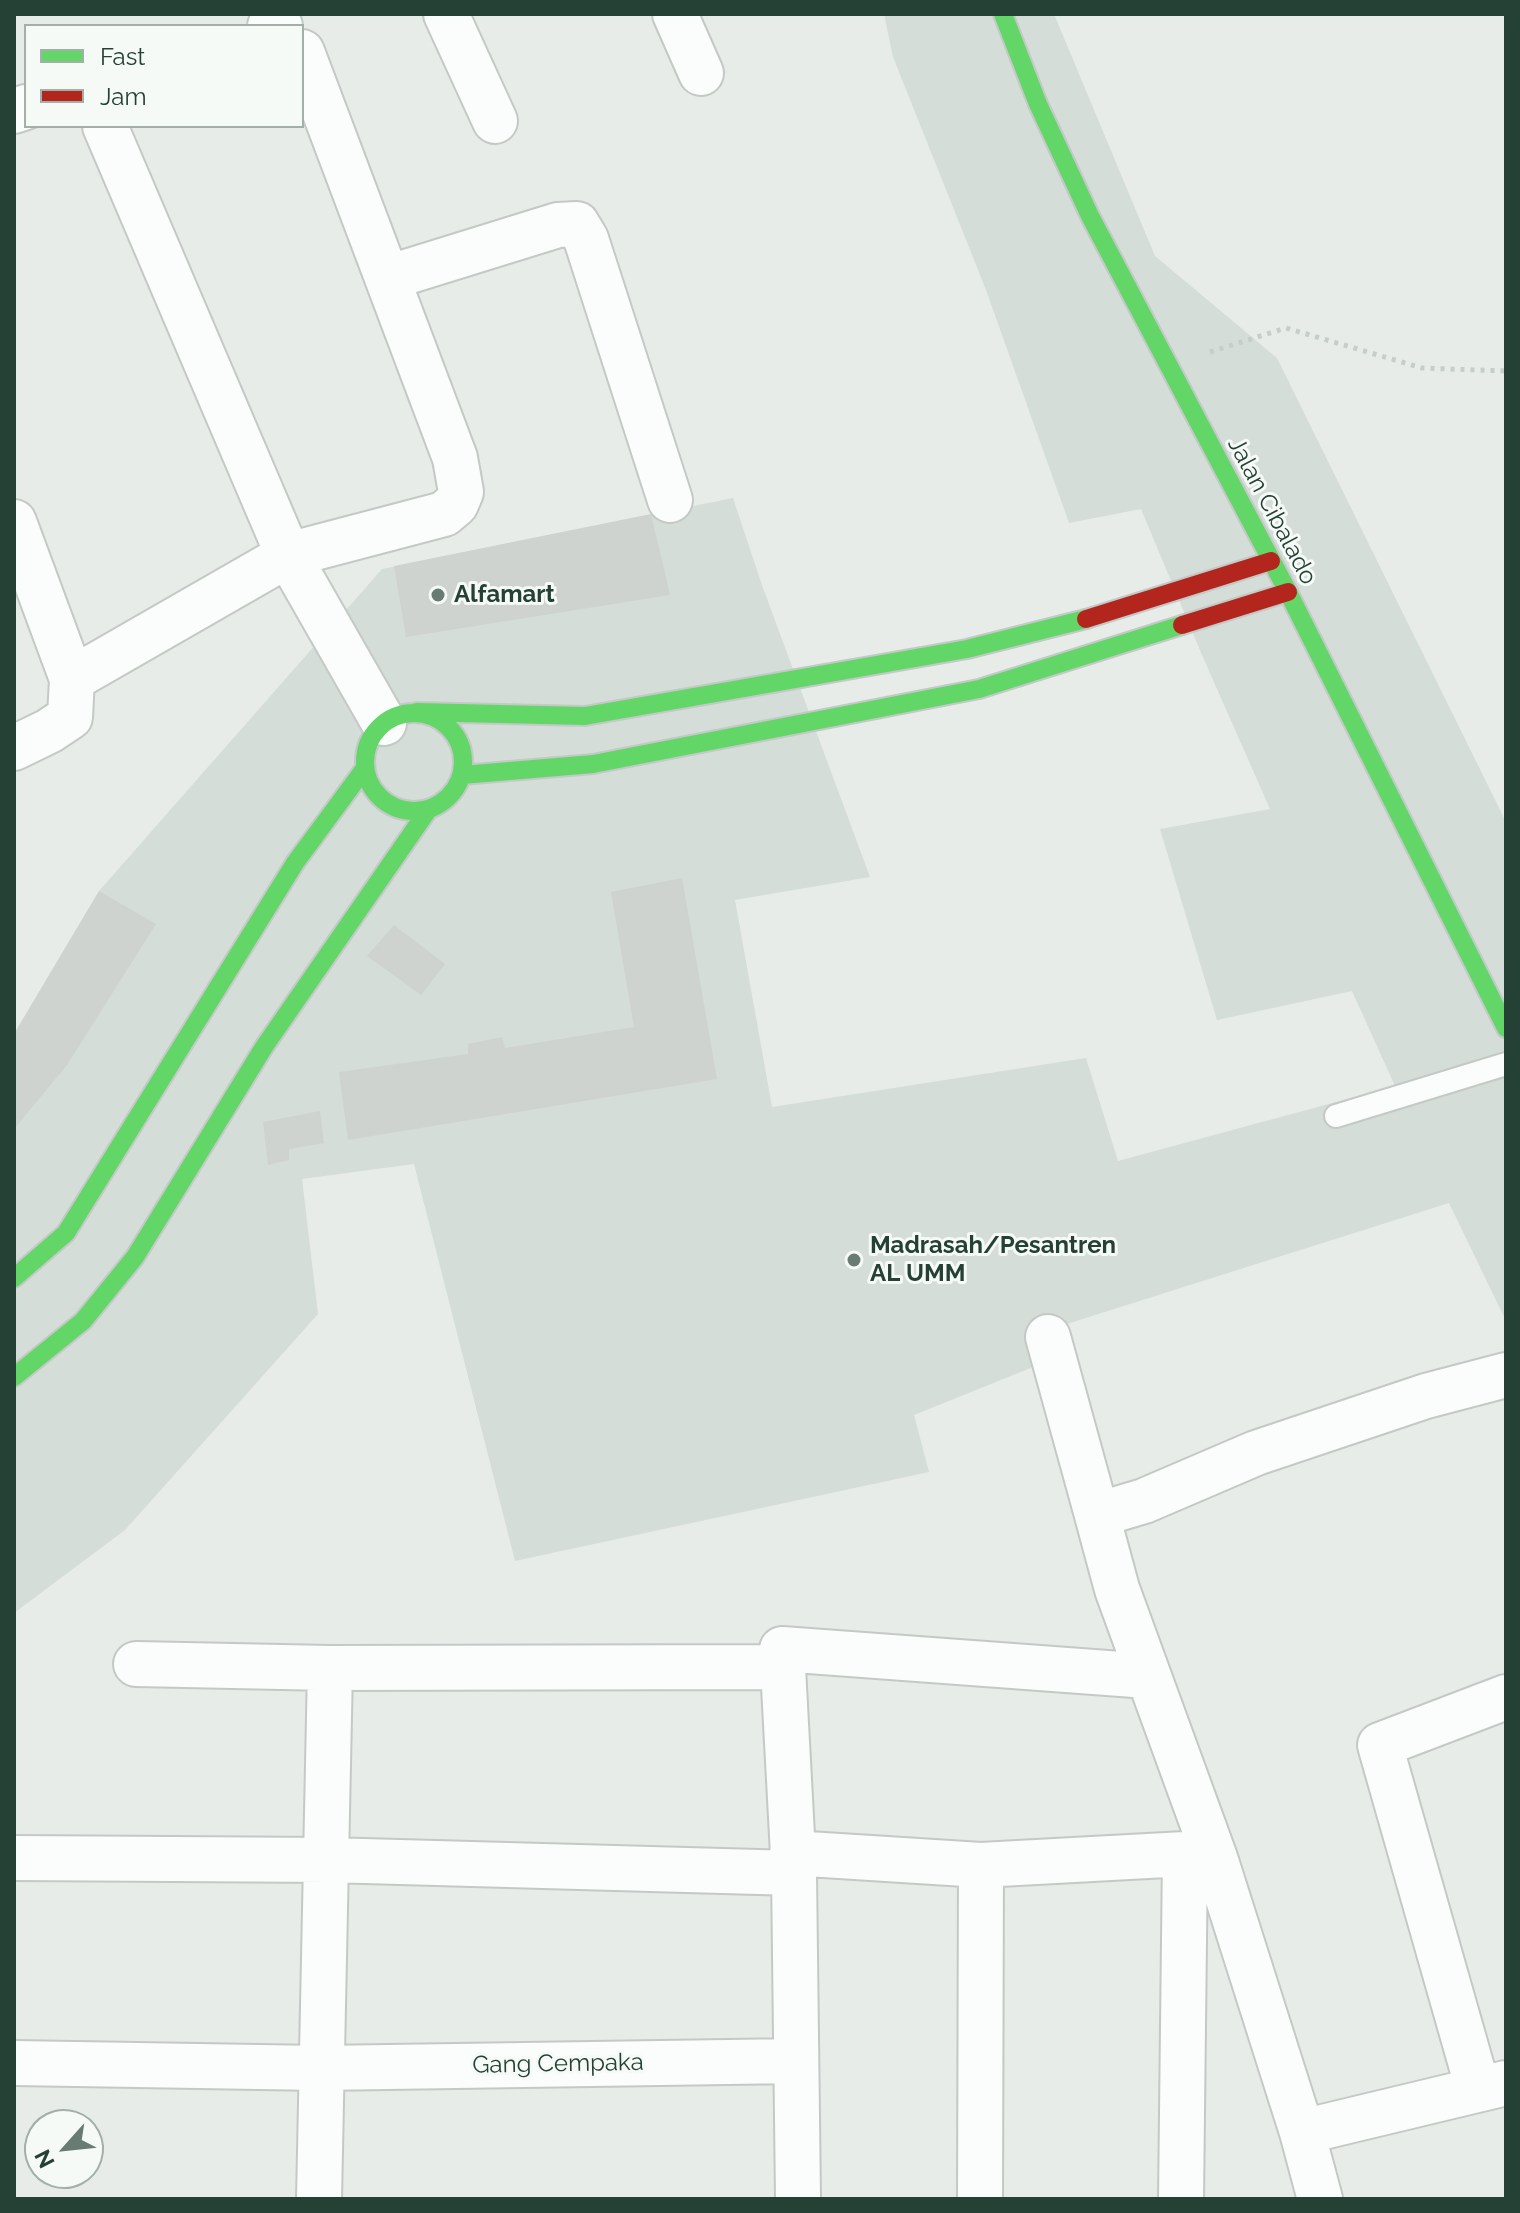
<!DOCTYPE html>
<html>
<head>
<meta charset="utf-8">
<style>
	body { margin:0 }
	#map { position:relative; width:1520px; height:2213px; overflow:hidden; background:#e7ece9; font-family:Raleway,sans-serif }
	canvas { display:block }
	.frame { position:absolute; inset:0; border:16px solid #254034; pointer-events:none }
	.legend { position:absolute; left:24px; top:24px; width:280px; height:104px; box-sizing:border-box; background:#f6faf7; border:2px solid #a2b0a9; margin:0; padding:10px 14px; list-style:none; font-size:24px; color:#254034 }
	.legend li { display:flex; align-items:center; gap:16px; height:40px }
	.legend b { width:40px; border:2px solid #a2b0a9 }
	.north { position:absolute; left:24px; top:2109px; width:80px; height:80px; box-sizing:border-box; background:#f6faf7; border:2px solid #a2b0a9; border-radius:50%; rotate:243deg; font-size:22px; font-weight:700; line-height:32px; text-align:center; color:#254034 }
	.north::after { content:''; display:block; margin:auto; width:28px; height:36px; background:#697c73; clip-path:polygon(50% 0,100% 100%,50% 72%,0 100%) }
</style>
</head>
<body>
<div id="map">
<canvas width="1520" height="2213"></canvas>
<div class="frame"></div>
<ul class="legend">
<li><b style="height:10px;background:#63d668"></b>Fast</li>
<li><b style="height:10px;background:#b3261e"></b>Jam</li>
</ul>
<div class="north">N</div>
</div>
<script>
const context = document.querySelector('canvas').getContext('2d');
context.lineJoin = 'round';
function paint(path, color) {
  context.fillStyle = color;
  context.fill(path, 'evenodd');
}
function shape(rows) {
  const path = new Path2D();
  for (const r of rows) {
    if (r.length === 3) {
      path.moveTo(r[0] + r[2], r[1]);
      path.arc(r[0], r[1], r[2], 0, 2 * Math.PI);
      continue;
    }
    path.moveTo(r[0], r[1]);
    for (let i = 2; i < r.length; i += 2) path.lineTo(r[i], r[i + 1]);
  }
  return path;
}
function trace(path, color, width, dash) {
  context.strokeStyle = color;
  context.lineWidth = width;
  context.lineCap = dash ? 'butt' : 'round';
  context.setLineDash(dash || []);
  context.stroke(path);
}
function write(font, color, halo, rows, align = 'center') {
  context.font = font + ' Raleway,sans-serif';
  context.lineWidth = 6;
  context.setLineDash([]);
  context.textBaseline = 'middle';
  context.strokeStyle = halo;
  context.fillStyle = color;
  for (const [text, x, y, turn = 0] of rows) {
    context.save();
    context.translate(x, y);
    context.rotate((+turn || 0) * Math.PI / 180);
    context.textAlign = isNaN(turn) ? turn : align;
    if (halo) context.strokeText(text, 0, 0);
    context.fillText(text, 0, 0);
    context.restore();
  }
}
const built = shape([
	[884,14,1054,14,1155,256,1277,358,1506,822,1506,1321,1449,1203,1032,1335,1043,1363,914,1415,929,1472,515,1561,414,1164,302,1179,318,1314,125,1530,14,1613,14,1034,99,891,382,569,733,498,763,588,870,877,735,900,772,1107,1086,1058,1118,1161,1395,1086,1352,991,1217,1020,1160,829,1270,809,1202,655,1141,509,1069,523,986,290,893,57]
]);
const building = shape([
	[651,514,670,595,406,637,394,566],
	[682,878,717,1079,348,1140,339,1072,468,1054,468,1044,502,1037,505,1048,634,1027,611,892],
	[99,891,156,924,67,1065,14,1129,14,1034],
	[394,925,445,964,421,995,367,956],
	[320,1111,324,1143,289,1149,289,1160,268,1165,263,1122]
]);
const path = shape([
	[1210,352,1286,328,1422,368,1506,371]
]);
const lane = shape([
	[1336,1116,1506,1064]
]);
const street = shape([
	[446,14,495,121],
	[675,14,701,73],
	[270,26,280,26],
	[14,111,26,107],
	[105,126,288,555,384,723],
	[387,278,558,225,577,224,586,239,670,500],
	[14,522,72,679,70,717,49,731,14,748],
	[72,679,288,555,444,514,456,504,461,492,455,458,302,52],
	[1048,1337,1097,1515],
	[136,1664,330,1668,782,1667],
	[792,1853,981,1865,1185,1854,1215,1858],
	[14,1858,328,1860,794,1873],
	[14,2063,320,2068,796,2061],
	[1478,2089,1380,1745,1506,1697],
	[1302,2132,1506,2083],
	[319,2199,330,1668],
	[798,2199,794,1873,782,1649,1148,1676],
	[980,2199,981,1865],
	[1181,2199,1185,1854],
	[1320,2199,1302,2132,1215,1858,1117,1589,1097,1515,1144,1501,1256,1453,1426,1396,1506,1375]
]);
const fast = shape([
	[1003,14,1038,104,1090,216,1288,592,1506,1028],
	[417,712,585,716,967,649,1086,619],
	[414,762,49],
	[462,775,593,764,979,689,1182,625],
	[14,1278,66,1233,295,863,365,768],
	[14,1377,83,1321,135,1257,264,1047,428,810]
]);
const jam = shape([
	[1086,619,1271,561],
	[1182,625,1288,592]
]);
const markers = [
	[438,595,8,"#697c73"],
	[854,1260,8,"#697c73"]
];
const streetNames = [
	["Jalan Cibalado",1272,511,62],
	["Gang Cempaka",558,2064,-1]
];
const poiNames = [
	["Alfamart",454,595],
	["Madrasah/Pesantren",870,1246],
	["AL UMM",870,1274]
];
paint(built, '#d5ddd8');
paint(building, '#ced3d0');
trace(lane, '#c4c9c6', 26);
trace(street, '#c4c9c6', 48);
trace(fast, '#c3c9c6', 22);
trace(jam, '#c3c9c6', 22);
trace(path, '#c6cec9', 5, [4, 6]);
trace(lane, '#fbfcfc', 22);
trace(street, '#fbfcfc', 44);
trace(fast, '#63d668', 18);
trace(jam, '#b3261e', 18);
for (const [x, y, r, color] of markers) {
  const dot = new Path2D();
  dot.arc(x, y, r, 0, 2 * Math.PI);
  context.fillStyle = color;
  context.fill(dot);
  trace(dot, '#f6faf7', 3);
}
write('24px', '#254034', '#f6faf7', streetNames);
write('bold 24px', '#254034', '#f6faf7', poiNames, 'left');
</script>
</body>
</html>
